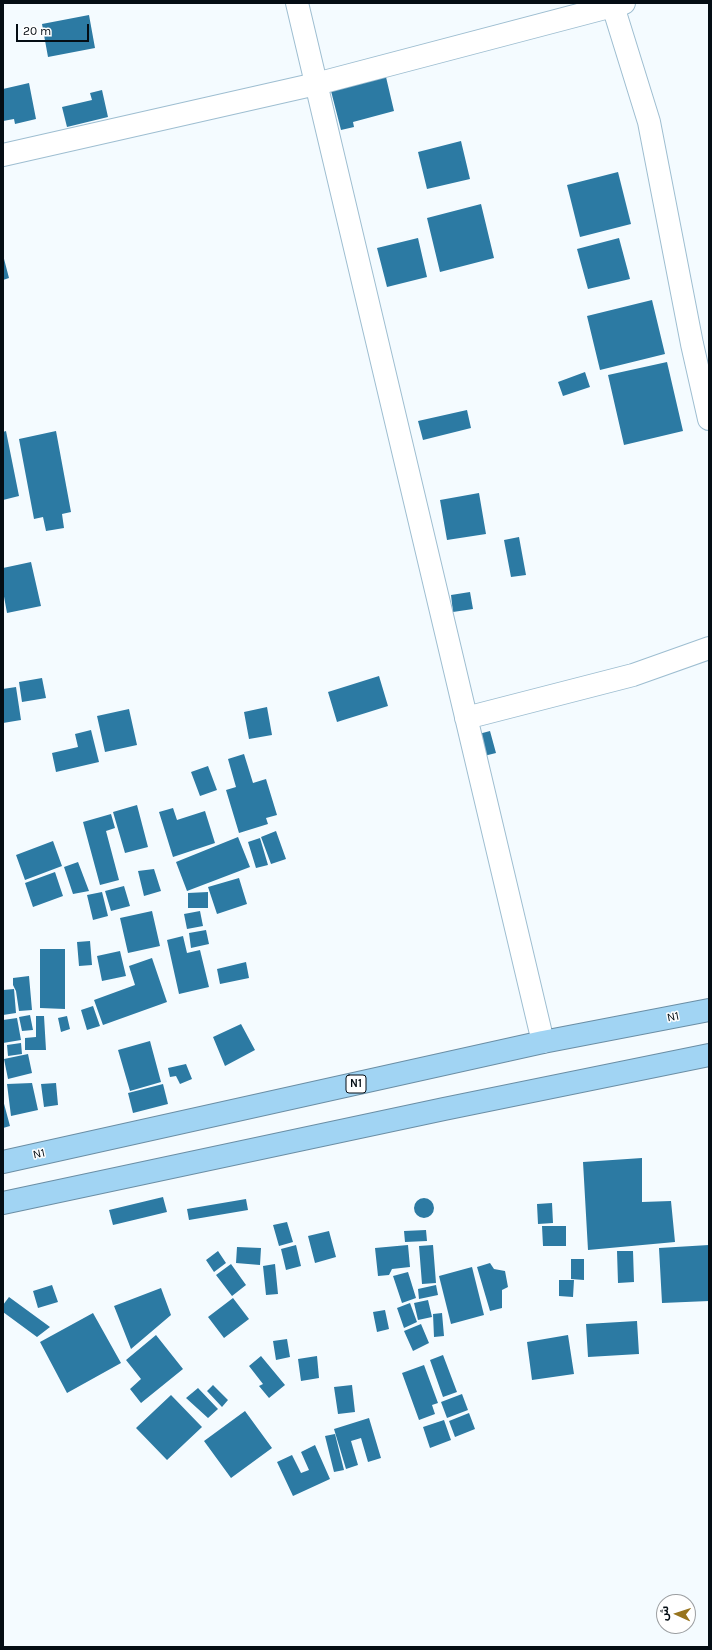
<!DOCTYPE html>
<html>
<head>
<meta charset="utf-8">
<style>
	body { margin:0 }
	#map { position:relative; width:712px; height:1650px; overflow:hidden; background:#f4fbff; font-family:Karla,"Noto Sans Arabic",sans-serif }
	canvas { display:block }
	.frame { position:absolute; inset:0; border:4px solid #040d14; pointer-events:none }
	.north { position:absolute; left:656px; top:1594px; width:40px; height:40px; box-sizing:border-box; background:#fff; border:1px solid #9b9ea1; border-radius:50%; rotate:273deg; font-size:11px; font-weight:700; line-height:16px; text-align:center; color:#040d14 }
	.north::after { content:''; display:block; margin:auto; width:14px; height:18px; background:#97741e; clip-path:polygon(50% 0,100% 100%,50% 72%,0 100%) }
	.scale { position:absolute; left:16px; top:24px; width:73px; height:18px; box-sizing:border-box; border:2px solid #040d14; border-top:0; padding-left:5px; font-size:12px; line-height:14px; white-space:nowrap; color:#040d14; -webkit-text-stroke:3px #fff; paint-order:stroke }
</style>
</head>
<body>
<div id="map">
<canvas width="712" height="1650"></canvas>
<div class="frame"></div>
<div class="north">ش</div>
<div class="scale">20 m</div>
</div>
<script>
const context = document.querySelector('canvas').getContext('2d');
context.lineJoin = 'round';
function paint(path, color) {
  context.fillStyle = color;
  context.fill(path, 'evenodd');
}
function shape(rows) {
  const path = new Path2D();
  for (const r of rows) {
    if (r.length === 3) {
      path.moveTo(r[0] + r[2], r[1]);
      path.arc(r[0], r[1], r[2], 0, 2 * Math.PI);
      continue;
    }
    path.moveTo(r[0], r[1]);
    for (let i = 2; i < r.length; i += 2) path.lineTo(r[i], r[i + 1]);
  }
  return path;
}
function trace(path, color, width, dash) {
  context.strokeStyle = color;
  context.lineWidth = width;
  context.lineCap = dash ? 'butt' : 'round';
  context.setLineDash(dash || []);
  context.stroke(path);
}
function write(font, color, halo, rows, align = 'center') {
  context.font = font + ' Karla,sans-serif';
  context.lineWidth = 3;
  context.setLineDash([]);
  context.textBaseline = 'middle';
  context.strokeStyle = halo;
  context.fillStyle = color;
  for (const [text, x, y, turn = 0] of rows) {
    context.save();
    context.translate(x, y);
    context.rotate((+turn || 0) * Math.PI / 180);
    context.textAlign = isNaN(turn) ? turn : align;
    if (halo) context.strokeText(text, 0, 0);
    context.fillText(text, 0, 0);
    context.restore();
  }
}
const building = shape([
	[89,15,95,48,48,57,42,24],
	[386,77,394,111,353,122,354,127,341,130,331,91],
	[29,83,36,119,15,124,14,119,3,121,3,89],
	[102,90,108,117,67,127,62,107,92,100,90,93],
	[461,141,470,179,427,189,418,152],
	[618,172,631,224,580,237,567,185],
	[481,204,494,258,440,272,427,218],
	[418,238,427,277,387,287,377,248],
	[619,238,630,279,588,289,577,249],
	[3,255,9,278,3,280],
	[652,300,665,354,600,370,587,316],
	[667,362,683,431,624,445,608,375],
	[585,372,590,387,563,396,558,382],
	[467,410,471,428,423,440,418,421],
	[6,431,19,496,3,500,3,432],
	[56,431,71,512,62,514,64,528,46,531,43,517,34,519,19,439],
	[479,493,486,534,447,540,440,500],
	[519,537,526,575,511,577,504,540],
	[31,562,41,606,7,613,3,591,3,568],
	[470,592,473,609,453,612,451,595],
	[379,676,388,706,337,722,328,692],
	[42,678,46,698,22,702,19,682],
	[16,687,21,720,3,723,3,689],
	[267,707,272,735,249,739,244,712],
	[129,709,137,745,105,752,97,716],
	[91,730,99,762,56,772,52,753,78,747,75,734],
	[490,731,496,753,480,757,475,735],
	[244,754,253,783,266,779,277,815,266,818,268,824,239,833,226,790,236,787,228,759],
	[208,766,217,790,200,796,191,772],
	[137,805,148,847,125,853,113,812],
	[173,808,177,820,205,811,215,843,173,857,159,812],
	[111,814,115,828,106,831,119,880,100,885,83,822],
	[276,831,286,859,271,864,261,837],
	[238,837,250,867,187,891,176,862],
	[260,838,268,865,256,868,248,842],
	[53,841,62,866,25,880,16,855],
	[78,862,89,891,73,894,64,867],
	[154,869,161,891,144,896,138,871],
	[55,872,63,896,33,907,25,883],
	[239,878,247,904,217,914,208,887],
	[124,886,130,906,111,911,105,891],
	[102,892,108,916,93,920,87,895],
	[208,892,208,908,188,908,188,893],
	[152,911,160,946,128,953,120,918],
	[200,911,203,926,187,929,184,914],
	[206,930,209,944,191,948,189,933],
	[183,936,187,953,200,950,209,987,179,994,167,940],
	[90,941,92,965,79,966,77,942],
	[40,949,65,949,65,1009,40,1008],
	[120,951,126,976,102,981,97,956],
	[152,958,167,1002,103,1025,94,1000,135,985,129,966],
	[246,962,249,978,220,984,217,969],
	[29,976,32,1010,19,1011,16,991,13,985,13,978],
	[14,989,16,1013,3,1015,3,990],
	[93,1006,100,1026,87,1030,81,1010],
	[30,1015,33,1030,22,1031,19,1017],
	[36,1016,44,1016,46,1050,25,1050,25,1038,36,1037],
	[67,1016,70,1029,61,1032,58,1018],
	[17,1018,21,1040,3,1043,3,1020],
	[241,1024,255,1050,225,1066,213,1037],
	[150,1041,161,1082,130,1091,118,1050],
	[21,1043,22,1054,8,1056,7,1045],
	[28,1054,32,1073,8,1079,4,1059],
	[186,1064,192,1079,180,1084,176,1076,170,1077,168,1068],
	[32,1083,38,1110,11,1116,7,1084],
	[56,1083,58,1105,44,1107,41,1084],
	[163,1084,168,1104,133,1113,128,1093],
	[3,1100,10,1126,3,1128],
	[642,1158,642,1202,671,1201,675,1242,588,1250,583,1162],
	[163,1197,167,1212,113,1225,109,1210],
	[424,1208,10],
	[246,1199,248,1210,189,1220,187,1209],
	[552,1203,553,1223,538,1224,537,1204],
	[287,1222,293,1242,279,1246,273,1225],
	[542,1226,566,1226,566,1246,543,1246],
	[426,1230,427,1241,405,1242,404,1231],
	[329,1231,336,1257,315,1263,308,1236],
	[296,1245,301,1266,286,1270,281,1249],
	[408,1245,410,1267,392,1269,389,1275,378,1276,375,1248],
	[433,1245,436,1283,422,1284,419,1246],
	[709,1245,709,1301,662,1303,659,1248],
	[237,1247,261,1248,260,1265,236,1263],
	[218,1251,226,1263,214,1272,206,1260],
	[617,1251,633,1251,634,1282,618,1283],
	[571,1259,584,1259,584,1280,571,1279],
	[490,1263,494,1269,505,1271,508,1287,502,1290,502,1308,490,1311,477,1267],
	[231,1264,246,1285,232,1296,216,1275],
	[275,1264,278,1294,266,1295,263,1266],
	[472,1267,484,1315,451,1324,439,1276],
	[408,1272,416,1298,402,1303,393,1276],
	[559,1280,574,1280,573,1297,559,1296],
	[52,1285,58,1302,38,1308,33,1291],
	[436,1285,438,1295,419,1299,418,1289],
	[161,1288,171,1315,131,1349,114,1306],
	[9,1297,50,1327,37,1337,3,1312,3,1305],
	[233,1298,249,1319,224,1338,208,1317],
	[428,1300,432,1317,418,1320,414,1303],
	[410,1303,417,1322,404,1328,397,1308],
	[385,1310,389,1329,377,1332,373,1312],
	[93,1313,121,1363,67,1393,40,1342],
	[442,1313,444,1336,434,1337,433,1314],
	[637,1321,639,1354,588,1357,586,1324],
	[421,1324,429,1343,413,1351,404,1331],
	[156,1335,183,1369,141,1403,130,1389,141,1379,126,1360],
	[568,1335,574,1374,532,1380,527,1342],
	[287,1339,290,1357,276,1360,273,1341],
	[443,1355,457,1392,443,1397,430,1360],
	[261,1356,285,1385,269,1398,259,1386,263,1384,249,1366],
	[317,1356,319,1378,301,1381,298,1359],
	[424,1365,438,1403,432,1405,435,1414,419,1420,402,1373],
	[213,1385,228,1400,222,1407,207,1391],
	[352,1385,355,1412,338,1414,334,1387],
	[198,1388,218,1409,208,1418,186,1398],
	[462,1394,468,1410,447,1418,441,1402],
	[171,1395,202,1427,167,1460,136,1428],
	[245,1411,272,1448,231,1478,204,1441],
	[469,1413,475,1429,455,1437,449,1421],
	[369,1418,381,1458,368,1462,361,1438,351,1441,358,1465,346,1469,334,1429],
	[444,1420,451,1440,430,1448,423,1427],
	[335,1434,344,1470,334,1472,325,1436],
	[315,1445,330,1479,293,1496,277,1462,292,1455,301,1473,309,1470,301,1452]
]);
const minor = shape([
	[297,3,543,1042],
	[613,6,649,122,692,344,709,419],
	[3,155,316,84,624,3],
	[466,718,633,675,709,648]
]);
const highway = shape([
	[3,1162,543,1042,709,1010],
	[3,1203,444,1109,709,1055]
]);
const shields = [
	[356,1084,20]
];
const shieldNames = [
	["N1",356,1084]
];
const streetNames = [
	["N1",673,1017,-11],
	["N1",39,1154,-12]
];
paint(building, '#2c7aa3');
trace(minor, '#9ebed1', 24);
trace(highway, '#6a8ea5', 24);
trace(minor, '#fff', 22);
trace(highway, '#a1d4f3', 22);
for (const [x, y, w] of shields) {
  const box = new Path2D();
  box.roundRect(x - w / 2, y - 9, w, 18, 3);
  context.fillStyle = '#fff';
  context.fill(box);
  trace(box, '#040d14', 1);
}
write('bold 11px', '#040d14', null, shieldNames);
write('12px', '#040d14', '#fff', streetNames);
</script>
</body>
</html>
